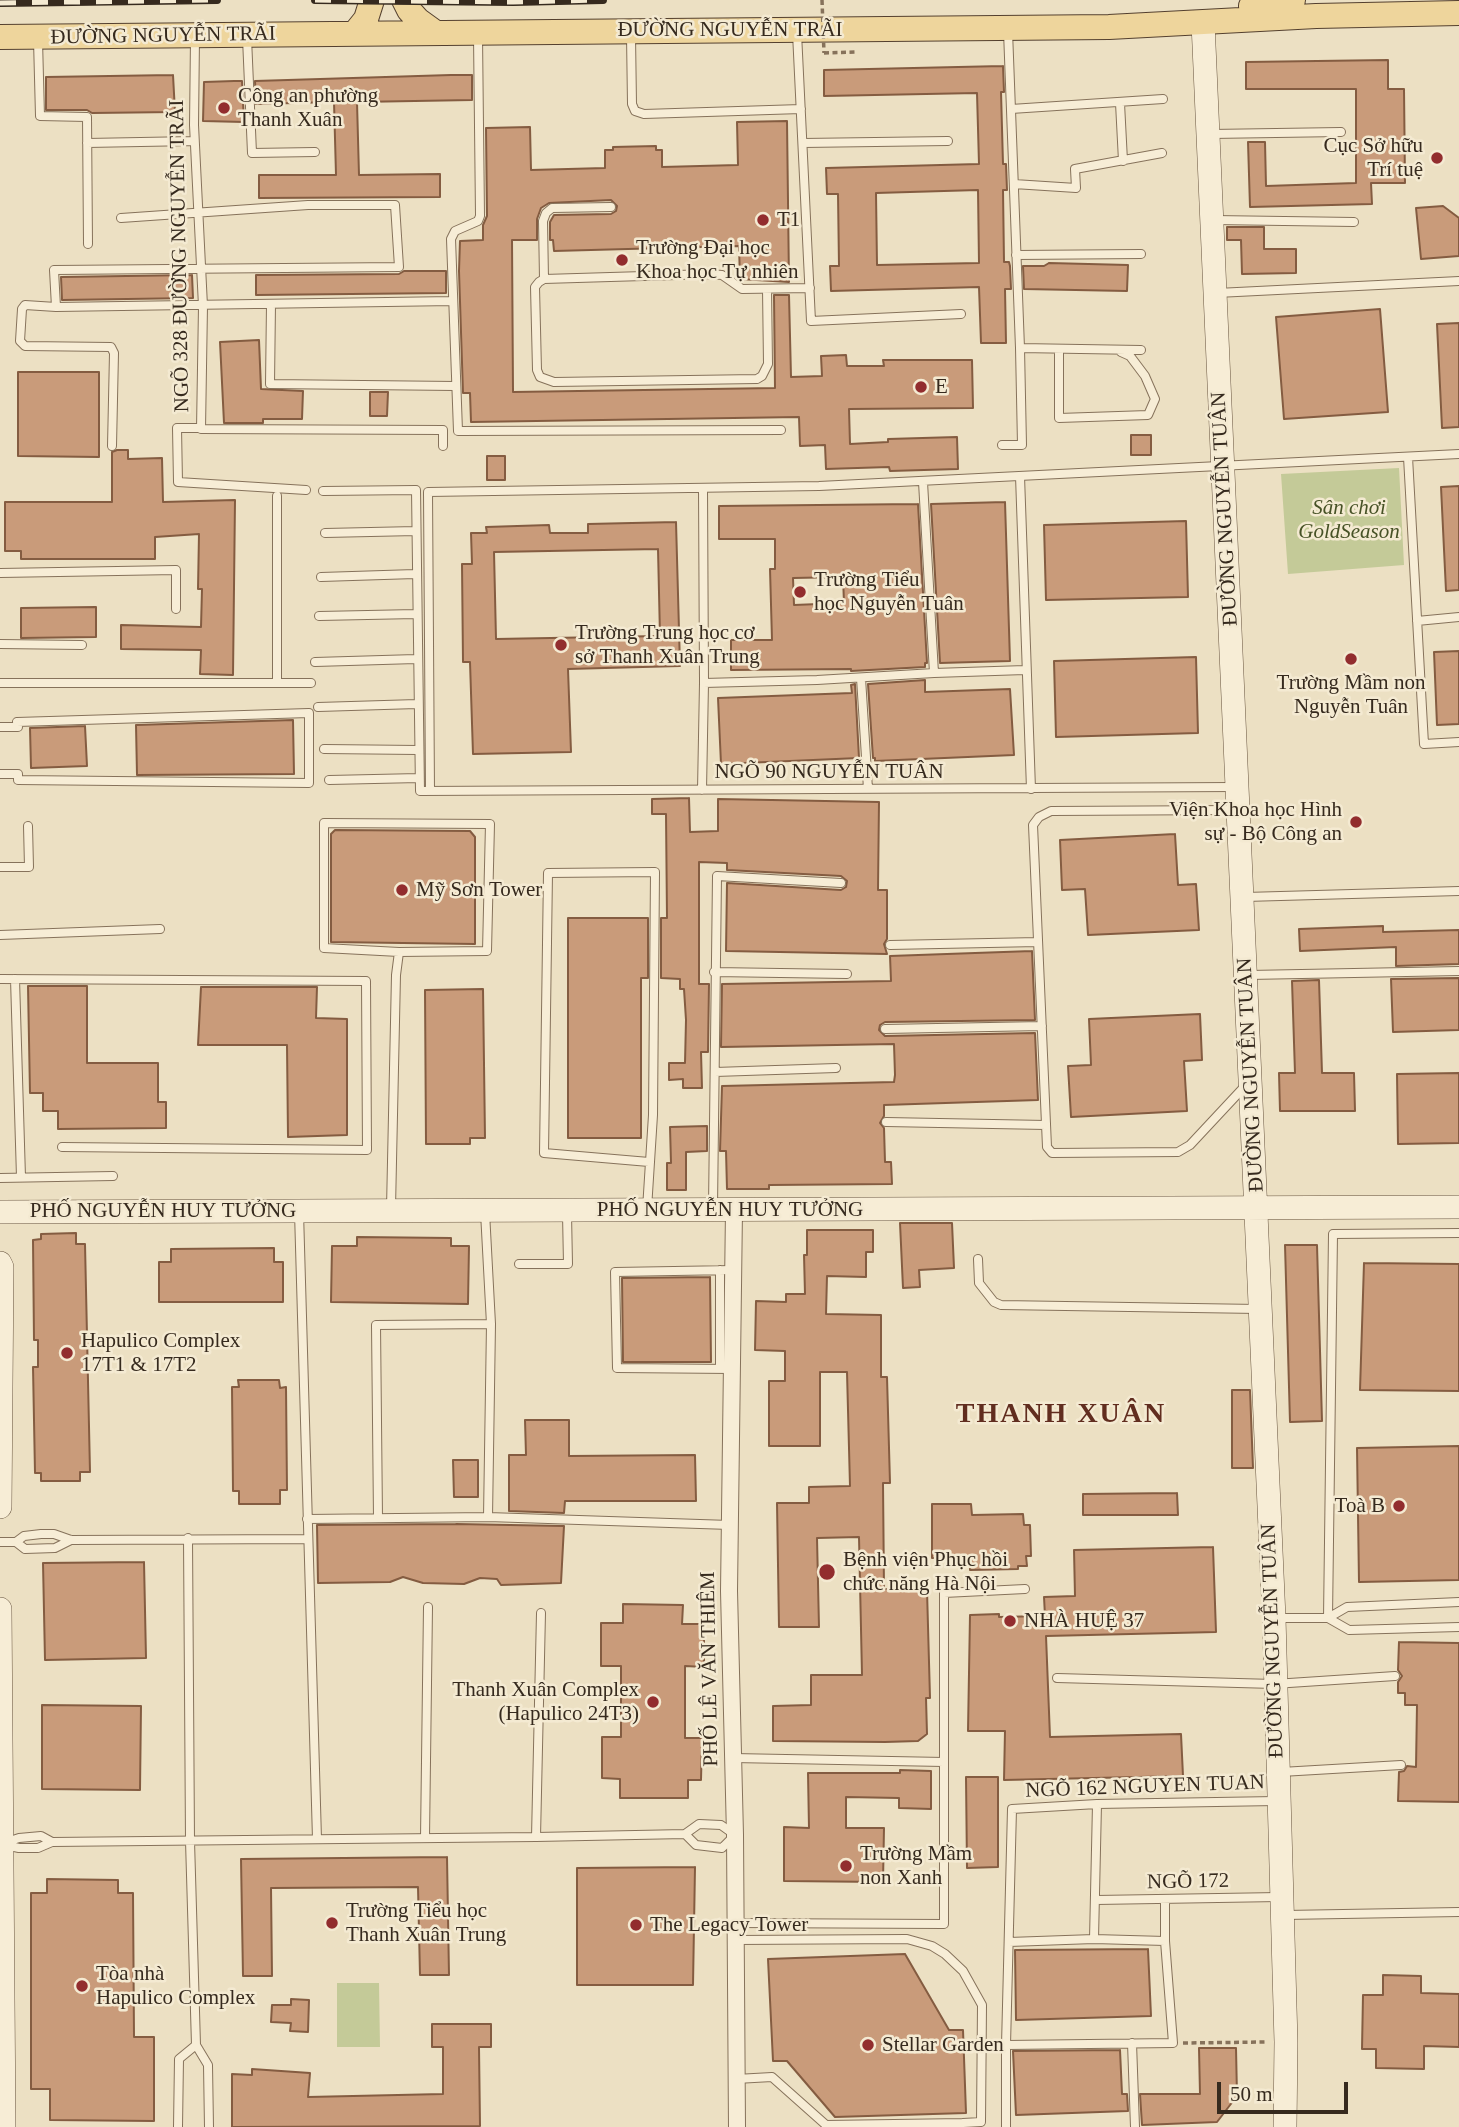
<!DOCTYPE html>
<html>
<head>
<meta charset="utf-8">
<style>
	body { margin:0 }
	#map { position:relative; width:1459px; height:2127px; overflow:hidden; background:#ece0c3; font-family:Georgia,serif }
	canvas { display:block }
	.scale { position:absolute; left:1217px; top:2082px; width:131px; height:32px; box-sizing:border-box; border:4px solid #362a1e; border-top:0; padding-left:9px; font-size:21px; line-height:24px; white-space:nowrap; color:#362a1e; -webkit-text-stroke:5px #f4ead2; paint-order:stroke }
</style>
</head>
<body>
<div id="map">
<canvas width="1459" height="2127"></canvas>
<div class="scale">50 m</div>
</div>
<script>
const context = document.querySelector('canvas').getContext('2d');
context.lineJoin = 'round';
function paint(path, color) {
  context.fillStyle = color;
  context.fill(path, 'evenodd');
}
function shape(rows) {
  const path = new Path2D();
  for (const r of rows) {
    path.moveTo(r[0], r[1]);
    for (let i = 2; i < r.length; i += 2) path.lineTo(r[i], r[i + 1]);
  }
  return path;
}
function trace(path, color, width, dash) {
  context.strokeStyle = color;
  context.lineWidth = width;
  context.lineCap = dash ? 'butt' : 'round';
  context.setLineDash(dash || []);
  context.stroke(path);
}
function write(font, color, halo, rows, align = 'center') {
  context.font = font + ' Georgia,serif';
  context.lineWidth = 5;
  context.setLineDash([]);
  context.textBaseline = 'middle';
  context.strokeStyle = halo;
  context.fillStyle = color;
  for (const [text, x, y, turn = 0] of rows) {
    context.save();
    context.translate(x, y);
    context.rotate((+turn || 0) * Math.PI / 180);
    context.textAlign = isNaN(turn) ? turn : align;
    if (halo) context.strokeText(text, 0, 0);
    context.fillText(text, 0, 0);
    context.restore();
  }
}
const green = shape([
	[1399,468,1404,565,1288,574,1281,474],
	[337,1983,379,1983,380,2047,337,2047]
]);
const building = shape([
	[1388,60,1388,89,1404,89,1405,183,1371,183,1372,204,1250,207,1248,142,1265,142,1266,186,1356,183,1356,89,1246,89,1246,62,1388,60],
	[1003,66,1004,92,1001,92,1003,164,1006,164,1007,190,1003,190,1004,262,1009,262,1010,266,1011,289,1005,289,1006,343,981,343,979,287,831,291,830,266,839,266,838,194,827,194,826,168,979,164,977,93,824,96,824,70,1003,66],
	[978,190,979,263,877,265,876,193,978,190],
	[173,75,175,112,92,113,87,110,46,110,46,77,173,75],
	[451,75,472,75,472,100,357,102,359,175,440,174,440,197,259,198,259,175,336,175,334,102,256,104,255,81,451,75],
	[234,81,242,81,244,122,203,121,204,82,234,81],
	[787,121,789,282,740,279,739,246,554,251,553,240,550,240,550,222,554,215,611,214,616,211,617,206,611,200,549,203,541,208,537,219,537,240,512,240,513,392,775,388,774,295,789,295,791,377,822,376,821,356,846,355,847,366,884,366,883,360,972,360,973,408,849,409,850,444,888,442,888,439,957,437,958,469,890,471,889,467,826,469,825,445,800,446,799,417,471,422,470,393,463,393,459,271,460,241,483,240,483,225,487,216,486,128,530,127,531,170,605,168,605,150,613,150,613,147,656,146,656,150,662,150,662,167,738,165,737,122,787,121],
	[1443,206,1459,218,1459,256,1421,259,1416,208,1443,206],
	[1227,227,1264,227,1264,249,1296,249,1296,273,1242,274,1241,240,1227,240,1227,227],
	[1049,263,1128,265,1127,291,1024,289,1023,266,1044,266,1049,263],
	[404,271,446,271,446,293,256,295,256,275,399,274,404,271],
	[192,275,193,298,62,300,61,277,192,275],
	[1380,309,1388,412,1284,419,1276,317,1380,309],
	[1459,323,1459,427,1442,428,1437,324,1459,323],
	[259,340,261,389,303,391,302,419,263,419,263,423,224,423,220,342,259,340],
	[18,372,99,372,99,457,18,456,18,372],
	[370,392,388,392,387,416,370,416,370,392],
	[1131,435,1151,435,1151,455,1131,455,1131,435],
	[117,450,128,450,128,459,162,458,163,502,235,500,233,675,200,674,201,650,121,649,121,625,201,627,202,589,198,589,199,534,155,537,155,559,21,559,21,551,5,551,5,502,112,502,112,452,117,450],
	[487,456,505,456,505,480,487,480,487,456],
	[1459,486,1459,590,1446,591,1441,487,1459,486],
	[1005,502,1010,661,940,663,931,504,1005,502],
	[918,504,927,663,925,663,925,667,851,671,851,669,731,670,731,640,772,640,770,569,775,569,775,539,719,539,719,506,918,504],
	[843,577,844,603,794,605,793,578,843,577],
	[1186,521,1188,597,1046,600,1044,525,1186,521],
	[676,522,680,666,568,669,571,752,473,754,470,662,463,662,462,564,472,564,471,533,487,533,486,527,549,525,550,533,588,533,588,524,676,522],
	[658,549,660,636,496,639,494,552,658,549],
	[96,607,96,637,21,638,21,608,96,607],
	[1459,651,1459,724,1437,725,1434,652,1459,651],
	[1196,657,1198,733,1056,737,1054,661,1196,657],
	[925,680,925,692,1010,689,1014,755,875,761,875,758,873,758,868,684,925,680],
	[855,684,859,758,721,764,718,698,852,693,851,685,855,684],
	[293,720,294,774,137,775,136,725,293,720],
	[85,726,87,766,31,768,30,728,85,726],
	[689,798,690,832,718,831,718,799,879,802,878,890,887,890,887,939,884,944,887,954,726,951,727,883,841,890,846,887,847,881,841,876,727,870,727,863,699,862,699,984,709,984,708,1052,701,1052,702,1088,683,1088,683,1079,669,1080,669,1063,685,1063,686,1020,684,989,680,989,680,979,661,978,661,918,667,918,666,814,652,814,652,799,689,798],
	[335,830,470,831,475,837,475,944,331,942,331,834,335,830],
	[1175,834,1178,885,1196,884,1199,930,1088,935,1085,889,1062,890,1060,840,1175,834],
	[568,918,648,918,648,978,641,978,641,1138,568,1138,568,918],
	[1383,926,1383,932,1459,930,1459,964,1396,966,1396,947,1300,951,1299,929,1383,926],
	[1032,951,1035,1020,885,1022,880,1025,879,1030,885,1036,1035,1033,1038,1100,884,1105,884,1116,880,1123,884,1128,885,1162,891,1162,892,1184,769,1185,769,1189,727,1189,726,1151,720,1151,722,1086,894,1082,895,1075,894,1044,721,1047,722,984,891,981,890,956,1032,951],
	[1459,978,1459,1030,1393,1032,1391,979,1459,978],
	[1319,980,1322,1073,1354,1073,1355,1111,1280,1111,1279,1073,1295,1073,1292,981,1319,980],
	[28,986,87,986,87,1063,158,1063,158,1102,166,1102,166,1128,58,1129,58,1111,43,1111,43,1093,30,1093,28,986],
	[201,987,317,987,316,1018,347,1019,347,1135,288,1137,287,1045,198,1045,201,987],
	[483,989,485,1138,470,1138,470,1144,426,1144,425,990,483,989],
	[1200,1014,1202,1060,1184,1061,1187,1111,1071,1117,1068,1066,1091,1065,1089,1019,1200,1014],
	[1459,1073,1459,1143,1398,1144,1397,1074,1459,1073],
	[707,1126,707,1151,686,1152,686,1190,667,1190,667,1163,671,1163,670,1127,707,1126],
	[900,1223,952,1223,954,1268,919,1270,920,1287,903,1288,900,1223],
	[807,1230,873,1230,873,1252,866,1252,866,1277,827,1276,826,1314,881,1315,881,1377,887,1377,890,1483,883,1483,884,1589,927,1590,930,1698,926,1698,927,1734,918,1741,885,1742,773,1741,773,1706,811,1705,811,1675,862,1675,859,1537,817,1538,819,1627,779,1627,777,1503,809,1503,809,1487,850,1486,847,1372,820,1372,820,1446,769,1446,769,1381,785,1381,785,1351,755,1350,756,1301,786,1302,786,1294,805,1294,804,1255,807,1255,807,1230],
	[76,1233,76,1244,85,1244,90,1472,80,1472,80,1481,41,1481,41,1473,35,1473,33,1367,38,1367,38,1340,34,1340,33,1240,41,1239,41,1234,76,1233],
	[357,1237,451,1238,451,1246,469,1246,468,1304,331,1302,332,1246,357,1246,357,1237],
	[1285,1245,1317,1245,1322,1421,1290,1422,1285,1245],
	[274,1248,274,1262,283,1262,283,1302,159,1302,159,1262,171,1262,171,1249,274,1248],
	[1364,1263,1459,1264,1459,1391,1360,1390,1364,1263],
	[710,1277,711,1362,623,1362,622,1278,710,1277],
	[238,1380,279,1380,280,1388,286,1387,287,1490,280,1490,280,1504,239,1504,239,1491,233,1491,232,1387,239,1387,238,1380],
	[1232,1390,1250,1390,1253,1468,1232,1468,1232,1390],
	[525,1420,569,1420,569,1456,695,1455,696,1501,565,1501,564,1513,509,1511,509,1455,526,1455,525,1420],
	[1459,1446,1459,1580,1359,1582,1357,1448,1459,1446],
	[453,1460,478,1460,478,1497,454,1497,453,1460],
	[1177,1493,1178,1515,1083,1515,1083,1494,1177,1493],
	[932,1504,971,1504,972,1515,1023,1514,1024,1525,1030,1525,1031,1556,1026,1556,1027,1566,1018,1566,1018,1569,970,1570,970,1558,932,1558,932,1504],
	[456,1524,564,1526,561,1583,501,1585,497,1579,480,1578,464,1584,423,1583,403,1577,390,1582,318,1583,317,1525,456,1524],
	[1213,1547,1216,1632,1046,1636,1050,1737,1181,1734,1183,1776,1004,1780,1005,1731,968,1731,970,1615,999,1614,999,1617,1045,1616,1044,1597,1075,1596,1074,1550,1213,1547],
	[144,1562,146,1658,45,1660,43,1563,144,1562],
	[623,1604,683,1605,682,1624,704,1624,704,1667,685,1666,685,1738,702,1738,701,1780,688,1780,688,1798,620,1798,620,1779,602,1778,602,1737,621,1737,621,1666,601,1666,601,1623,623,1623,623,1604],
	[1399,1642,1459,1643,1459,1802,1398,1801,1399,1772,1404,1771,1407,1766,1416,1767,1417,1705,1405,1705,1405,1693,1398,1693,1398,1682,1402,1676,1398,1670,1399,1642],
	[42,1705,141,1706,140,1790,42,1789,42,1705],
	[900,1770,931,1771,931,1809,899,1808,899,1798,846,1797,846,1828,884,1828,883,1882,784,1881,784,1827,809,1828,808,1773,900,1773,900,1770],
	[966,1777,998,1777,998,1867,967,1868,966,1777],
	[447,1857,449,1975,420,1975,418,1887,271,1888,272,1976,243,1976,241,1859,447,1857],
	[695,1867,693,1985,577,1985,577,1868,695,1867],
	[47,1879,118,1880,118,1893,133,1893,134,2037,154,2037,154,2121,50,2120,50,2089,31,2089,31,1893,47,1893,47,1879],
	[1148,1949,1151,2016,1016,2020,1015,1950,1148,1949],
	[905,1954,949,2030,963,2030,966,2113,835,2117,787,2061,773,2061,768,1959,905,1954],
	[1383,1975,1421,1976,1421,1993,1459,1994,1459,2047,1424,2046,1424,2069,1376,2068,1376,2049,1362,2049,1363,1995,1383,1995,1383,1975],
	[291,1999,309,2000,308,2032,290,2031,291,2023,271,2022,272,2005,291,2005,291,1999],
	[432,2024,491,2024,491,2047,479,2047,480,2126,232,2127,232,2074,252,2075,252,2069,310,2073,308,2097,443,2094,443,2047,432,2047,432,2024],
	[1199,2048,1236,2048,1237,2096,1217,2122,1142,2125,1140,2094,1200,2094,1199,2048],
	[1120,2050,1122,2094,1127,2094,1128,2111,1016,2115,1013,2051,1120,2050]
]);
const path = shape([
	[824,53,857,52],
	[1183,2043,1266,2042]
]);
const lane = shape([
	[1008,31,1020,348,1141,350],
	[797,33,811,321,961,314],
	[478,36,480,216,478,221,455,231,451,239,458,431,781,430],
	[631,36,632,104,635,111,644,114,801,109],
	[195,38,194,125,203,306,201,429,443,430,443,446],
	[247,38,252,153,315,152],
	[38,40,40,116,87,117,88,244],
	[1120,103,1123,161],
	[1011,109,1163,99],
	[1211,134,1341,132],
	[87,143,194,141],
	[803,143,948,141],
	[1014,184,1076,188,1075,169,1162,153],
	[1214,220,1354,222],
	[1016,255,1141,254],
	[544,279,543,221,546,213,552,208,611,207],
	[767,289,768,364,762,376,757,379,554,382,540,377,537,370,535,287,539,282,544,279,710,274,722,275,742,289,810,288],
	[1217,293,1459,281],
	[271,304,270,384,455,386],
	[56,307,54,270,399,267,395,205,308,205,121,218],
	[1059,350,1059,418,1148,415,1155,399,1145,376,1130,356,1121,352],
	[201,428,177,428,178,482,306,490],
	[1002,445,1022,445,1020,348],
	[112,446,114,353,111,347,25,346,20,341,22,309,25,305,56,307,453,301],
	[1408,457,1424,744,1459,742],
	[1020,476,1031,789],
	[923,482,934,673,1025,670],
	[323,491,416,490,420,791,1235,787],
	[277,496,277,683],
	[325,533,416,531],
	[0,573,176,570,176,609],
	[321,577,415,574],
	[319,616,416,614],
	[1417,621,1459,617],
	[0,644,82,645],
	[315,662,416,659],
	[861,678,868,789],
	[0,683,311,683],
	[704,683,817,680,934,673],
	[318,707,417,704],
	[0,727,18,727,17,722,309,713,309,783,18,780,18,774,0,774],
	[324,749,418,750],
	[329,780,419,778],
	[702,790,704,683,703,488],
	[430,791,428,492,819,486,1459,454],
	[1236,810,1051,811,1039,817,1033,825,1047,1147,1052,1153,1178,1152,1190,1145,1246,1085],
	[324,823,490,824,487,951,399,952,324,948,324,823],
	[0,867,29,867,28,826],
	[1245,897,1459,891],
	[0,935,160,929],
	[890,945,1038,942],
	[714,972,847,974],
	[1249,975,1459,971],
	[0,979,366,981,367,1150,62,1147],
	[15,979,21,1177],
	[885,1029,1042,1026],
	[715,1072,836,1068],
	[886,1122,1046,1125],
	[0,1178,113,1176],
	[713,1207,717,876,841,883],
	[391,1208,396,975,399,952],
	[647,1209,653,1115,655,872,548,873,544,1153,649,1162],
	[299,1212,317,1839],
	[485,1212,491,1324,488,1517,730,1525],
	[978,1259,979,1283,994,1302,1001,1305,1258,1309],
	[519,1264,568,1264,567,1214],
	[720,1369,720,1270],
	[732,1369,617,1368,615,1272,733,1270],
	[378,1518,376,1325,491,1324],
	[307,1519,488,1517],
	[188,1538,190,1841,196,2045,208,2065,209,2127],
	[0,1542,16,1542,25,1549,55,1548,71,1540],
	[16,1542,24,1536,41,1534,54,1534,71,1540,307,1539],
	[1276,1618,1328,1618,1349,1630,1459,1627],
	[1328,1618,1333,1234,1459,1233],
	[1328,1618,1347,1607,1459,1602],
	[1057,1678,1274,1684,1395,1676],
	[733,1758,944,1762],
	[1281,1772,1401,1765],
	[536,1837,541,1613],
	[425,1838,428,1607],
	[4,1843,19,1838,41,1836,52,1842],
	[5,1845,19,1848,38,1848,52,1842,536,1837,685,1834,699,1824,721,1825,735,1835,722,1848,696,1845,685,1834],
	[1096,1900,1279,1897],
	[1285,1915,1459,1912],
	[736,1923,944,1924,944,1593,1025,1589],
	[1094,1939,1097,1804],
	[736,1940,907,1939,932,1946,945,1954,963,1971,982,2005,981,2122,963,2123],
	[1009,1942,1094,1939,1165,1941],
	[1132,2043,1135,2127],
	[1006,2045,1173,2043,1165,1941,1165,1900],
	[736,2079,772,2077,826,2125,963,2123,963,2127],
	[178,2127,179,2059,196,2045],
	[1006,2127,1006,2045,1012,1809,1097,1804,1276,1801]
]);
const street = shape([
	[734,1210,729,1591,735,1835,737,2127]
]);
const secondary = shape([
	[1203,23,1274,1618,1286,2042,1285,2127],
	[0,1212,1459,1207],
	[0,1263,2,1267,0,1507],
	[0,1609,4,2127]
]);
const primary = shape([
	[404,0,409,10,418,20,436,33],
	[1251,6,1293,0],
	[354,34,366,19,372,0],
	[0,37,1109,27,1316,16,1459,13]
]);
const rail = shape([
	[315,0,513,2,603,0],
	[0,3,217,0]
]);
const pathBridge = shape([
	[822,0,824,53]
]);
const markers = [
	[224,108,7,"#922d2e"],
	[1437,158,7,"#922d2e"],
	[763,220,7,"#922d2e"],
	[622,260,7,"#922d2e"],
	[921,387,7,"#922d2e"],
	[800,592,7,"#922d2e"],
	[561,645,7,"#922d2e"],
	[1351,659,7,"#922d2e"],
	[1356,822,7,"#922d2e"],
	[402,890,7,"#922d2e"],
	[67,1353,7,"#922d2e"],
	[1399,1506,7,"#922d2e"],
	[827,1572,9,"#922d2e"],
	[1010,1621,7,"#922d2e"],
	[653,1702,7,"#922d2e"],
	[846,1866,7,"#922d2e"],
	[332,1923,7,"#922d2e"],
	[636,1925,7,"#922d2e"],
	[82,1986,7,"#922d2e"],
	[868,2045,7,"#922d2e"]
];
const streetNames = [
	["ĐƯỜNG NGUYỄN TRÃI",730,30],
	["ĐƯỜNG NGUYỄN TRÃI",163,36,-1],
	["NGÕ 328 ĐƯỜNG NGUYỄN TRÃI",180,256,-91],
	["ĐƯỜNG NGUYỄN TUÂN",1225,509,-93],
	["NGÕ 90 NGUYỄN TUÂN",829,772],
	["ĐƯỜNG NGUYỄN TUÂN",1251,1075,-93],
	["PHỐ NGUYỄN HUY TƯỞNG",730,1210],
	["PHỐ NGUYỄN HUY TƯỞNG",163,1211],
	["ĐƯỜNG NGUYỄN TUÂN",1273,1641,-92],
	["PHỐ LÊ VĂN THIÊM",710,1669,-91],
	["NGÕ 162 NGUYEN TUAN",1145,1787,-2],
	["NGÕ 172",1188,1882,-1]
];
const poiNames = [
	["Công an phường",238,96],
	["Thanh Xuân",238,120],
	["Cục Sở hữu",1423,146,"right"],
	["Trí tuệ",1423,170,"right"],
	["T1",777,220],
	["Trường Đại học",636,248],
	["Khoa học Tự nhiên",636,272],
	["E",935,387],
	["Trường Tiểu",814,580],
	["học Nguyễn Tuân",814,604],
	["Trường Trung học cơ",575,633],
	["sở Thanh Xuân Trung",575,657],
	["Trường Mầm non",1351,683,"center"],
	["Nguyễn Tuân",1351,707,"center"],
	["Viện Khoa học Hình",1342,810,"right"],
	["sự - Bộ Công an",1342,834,"right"],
	["Mỹ Sơn Tower",416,890],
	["Hapulico Complex",81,1341],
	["17T1 & 17T2",81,1365],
	["Toà B",1385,1506,"right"],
	["Bệnh viện Phục hồi",843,1560],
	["chức năng Hà Nội",843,1584],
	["NHÀ HUỆ 37",1024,1621],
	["Thanh Xuân Complex",639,1690,"right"],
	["(Hapulico 24T3)",639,1714,"right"],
	["Trường Mầm",860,1854],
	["non Xanh",860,1878],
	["Trường Tiểu học",346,1911],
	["Thanh Xuân Trung",346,1935],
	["The Legacy Tower",650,1925],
	["Tòa nhà",96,1974],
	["Hapulico Complex",96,1998],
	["Stellar Garden",882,2045]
];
const parkNames = [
	["Sân chơi",1349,508],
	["GoldSeason",1349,532]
];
const districtNames = [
	["THANH XUÂN",1061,1415]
];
paint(green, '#c4ca98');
paint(building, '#c99b7a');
trace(building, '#845c41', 2);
trace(lane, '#86725b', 10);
trace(street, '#86725b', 18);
trace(secondary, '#67533e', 24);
trace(primary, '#54402f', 26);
trace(path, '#86725b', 3.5, [5, 3.5]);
trace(lane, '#f7edd6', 8);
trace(street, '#f7edd6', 16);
trace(secondary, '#f7edd6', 23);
trace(primary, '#eed59c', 24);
trace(rail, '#362a1e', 8);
trace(rail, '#f4ead2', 5, [16]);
trace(pathBridge, '#86725b', 3.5, [5, 3.5]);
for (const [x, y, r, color] of markers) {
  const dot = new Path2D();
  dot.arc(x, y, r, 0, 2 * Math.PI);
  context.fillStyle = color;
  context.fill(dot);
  trace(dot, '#f4ead2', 2.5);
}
write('21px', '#362a1e', '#f4ead2', streetNames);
write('21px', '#362a1e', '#f4ead2', poiNames, 'left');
write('italic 21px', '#475226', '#f4ead2', parkNames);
context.letterSpacing = '2px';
write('bold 28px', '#612d1f', '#f4ead2', districtNames);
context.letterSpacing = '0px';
</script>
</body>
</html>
